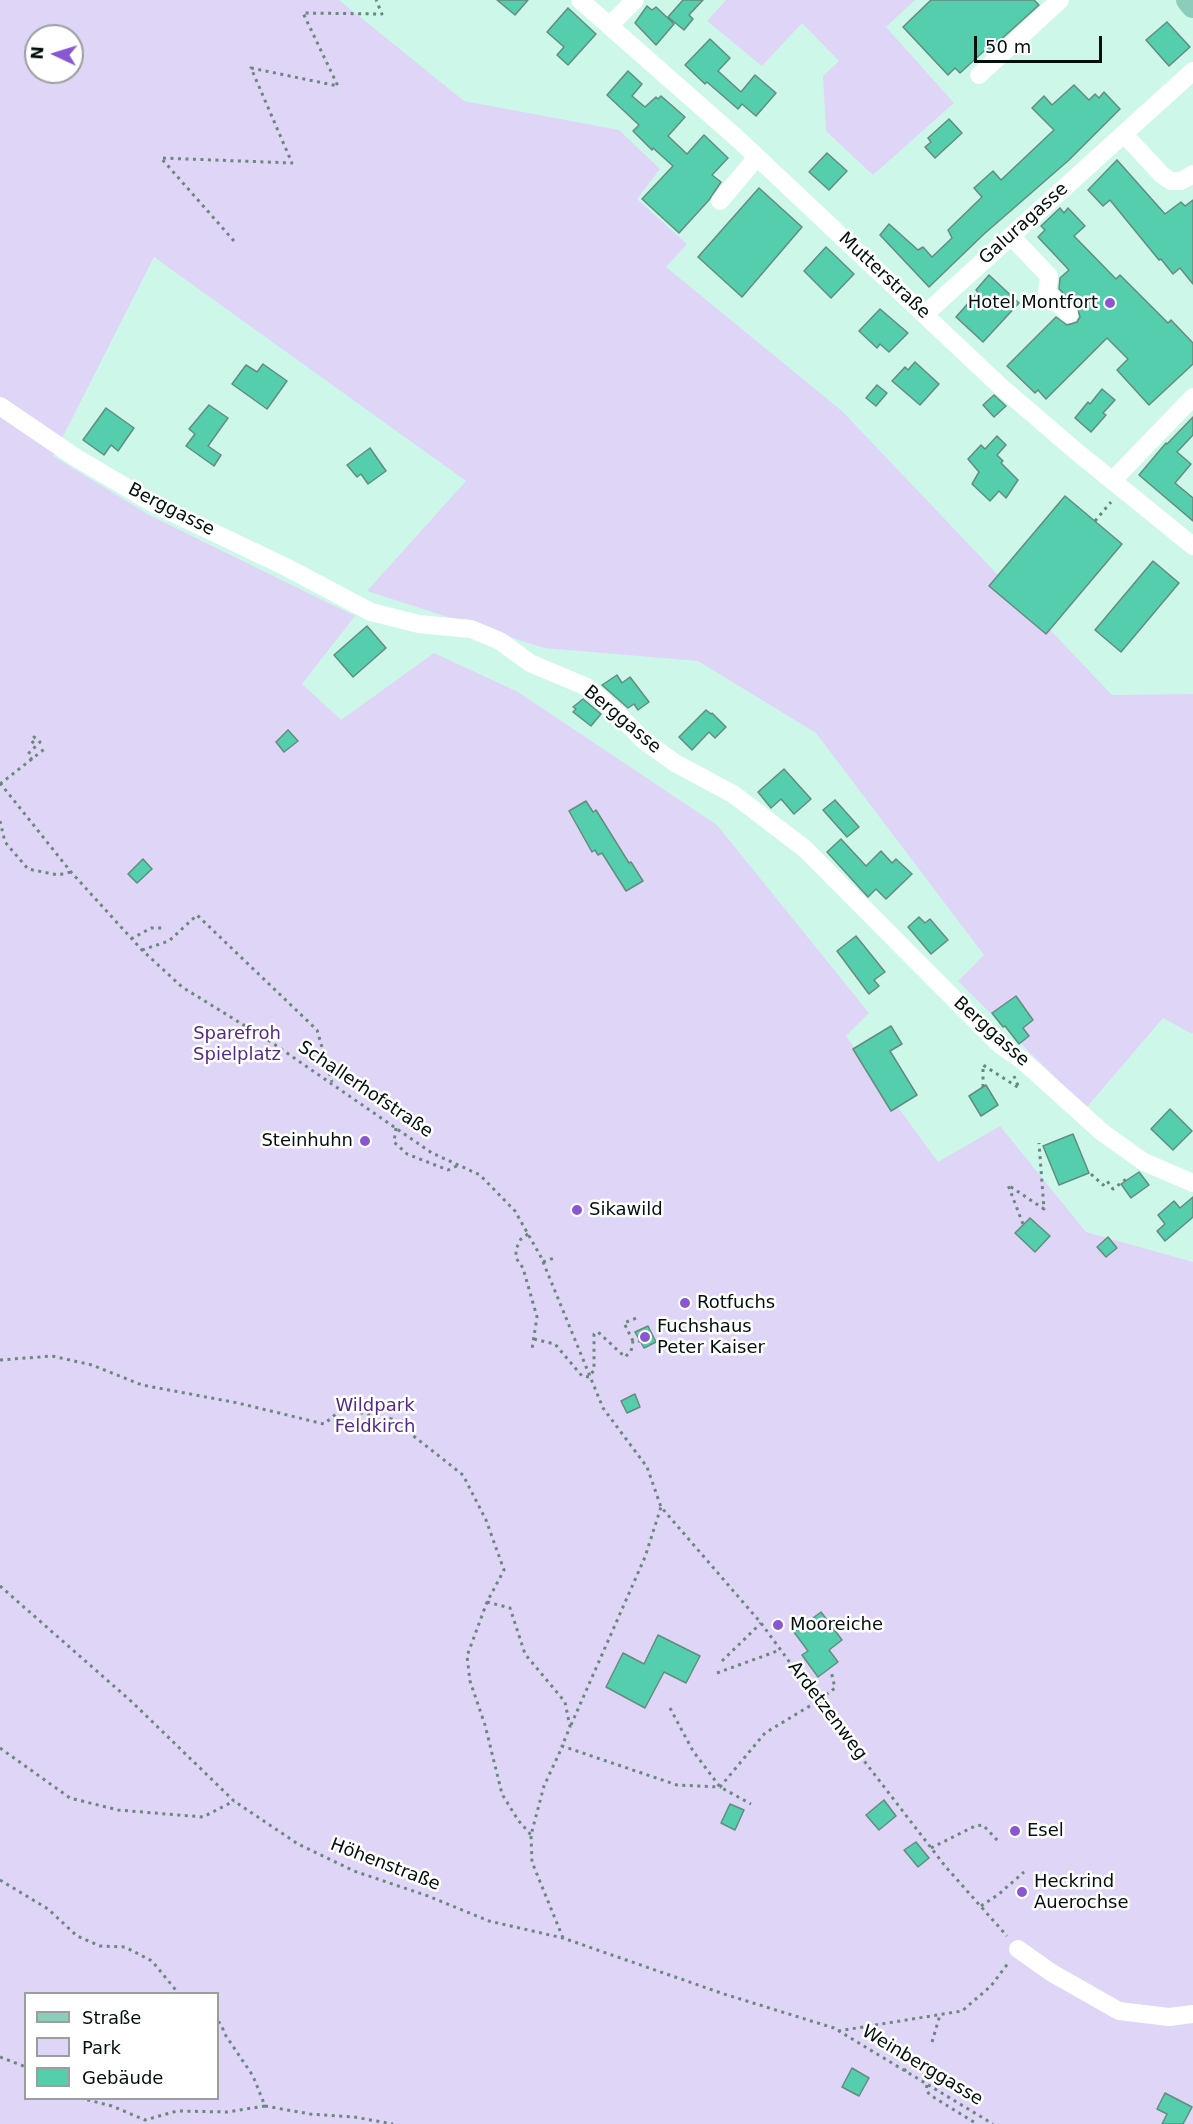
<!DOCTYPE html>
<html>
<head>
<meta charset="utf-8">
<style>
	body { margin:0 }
	#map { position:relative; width:1193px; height:2124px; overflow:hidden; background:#cdf8e9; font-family:"DejaVu Sans",sans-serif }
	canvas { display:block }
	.legend { position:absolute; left:24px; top:1992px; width:195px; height:108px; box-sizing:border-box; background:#fff; border:2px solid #9a9f9e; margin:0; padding:8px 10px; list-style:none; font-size:18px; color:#03100c }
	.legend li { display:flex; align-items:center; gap:12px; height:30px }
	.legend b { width:30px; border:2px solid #9a9f9e }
	.north { position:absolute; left:24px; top:24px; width:60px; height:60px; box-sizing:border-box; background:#fff; border:2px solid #9a9f9e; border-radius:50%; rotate:274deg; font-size:16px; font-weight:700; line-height:24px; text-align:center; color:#03100c }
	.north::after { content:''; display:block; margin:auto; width:21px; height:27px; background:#8958d1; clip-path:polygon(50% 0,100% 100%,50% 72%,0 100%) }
	.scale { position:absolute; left:974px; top:36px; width:128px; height:27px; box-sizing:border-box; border:3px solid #03100c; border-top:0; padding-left:8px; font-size:18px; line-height:21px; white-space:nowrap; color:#03100c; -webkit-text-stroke:4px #fff; paint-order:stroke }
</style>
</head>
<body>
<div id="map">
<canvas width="1193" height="2124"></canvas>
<ul class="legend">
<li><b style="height:8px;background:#8acdbb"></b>Straße</li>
<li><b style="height:16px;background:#dfd5f7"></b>Park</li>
<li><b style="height:16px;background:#54cead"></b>Gebäude</li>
</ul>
<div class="north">N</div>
<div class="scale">50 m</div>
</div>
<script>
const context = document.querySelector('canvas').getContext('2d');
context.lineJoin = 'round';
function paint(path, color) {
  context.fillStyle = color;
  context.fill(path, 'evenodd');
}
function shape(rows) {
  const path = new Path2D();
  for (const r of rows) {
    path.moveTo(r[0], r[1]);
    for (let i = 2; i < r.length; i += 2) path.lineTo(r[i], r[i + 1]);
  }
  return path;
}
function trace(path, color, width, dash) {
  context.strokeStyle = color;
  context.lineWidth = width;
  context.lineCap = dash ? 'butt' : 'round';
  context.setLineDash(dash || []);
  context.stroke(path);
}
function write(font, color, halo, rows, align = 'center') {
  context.font = font + ' "DejaVu Sans",sans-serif';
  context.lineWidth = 5;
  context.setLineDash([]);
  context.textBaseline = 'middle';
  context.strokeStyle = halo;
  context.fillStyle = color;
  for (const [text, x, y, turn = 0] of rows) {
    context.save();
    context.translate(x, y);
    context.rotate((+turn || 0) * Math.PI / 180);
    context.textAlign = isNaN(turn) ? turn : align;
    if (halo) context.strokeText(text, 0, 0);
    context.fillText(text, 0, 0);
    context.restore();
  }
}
const green = shape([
	[0,0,339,0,464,101,619,130,660,169,637,199,687,244,666,267,842,411,1112,695,1193,694,1193,1032,1192,1034,1163,1018,1086,1108,958,981,984,955,816,733,698,661,544,648,367,591,466,481,154,257,53,456,149,515,355,616,302,684,341,720,434,653,518,692,717,825,869,1013,846,1036,938,1162,1000,1126,1086,1232,1193,1262,1193,2124,0,2124],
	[36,36,72,36,72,72,36,72],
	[26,1994,218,1994,218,2098,26,2098],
	[726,0,915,0,886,27,954,103,873,175,826,131,823,76,839,61,802,23,762,66,707,21]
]);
const building = shape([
	[497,0,528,0,515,15,497,0],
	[683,0,703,0,689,15,693,19,684,30,668,17,683,0],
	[931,0,1034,0,1039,5,986,53,984,51,960,73,955,68,948,75,903,27,931,0],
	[647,6,652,10,656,7,674,24,656,45,635,23,647,6],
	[568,8,596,34,568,65,557,55,564,47,547,32,568,8],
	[1167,22,1190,47,1169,66,1146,40,1167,22],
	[710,39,730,58,718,71,741,92,755,75,776,93,756,116,742,104,738,109,707,82,705,84,685,65,710,39],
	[628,71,642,84,632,96,645,107,656,97,658,99,661,96,685,117,668,136,687,154,704,135,728,158,712,175,721,182,709,200,679,233,642,199,673,166,653,148,652,150,633,131,639,125,607,95,628,71],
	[1074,85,1089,100,1095,94,1099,98,1104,92,1120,109,1069,160,984,234,929,287,880,235,889,224,918,250,923,247,932,257,952,238,948,230,982,197,974,188,993,171,1001,180,1054,130,1032,108,1044,96,1052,105,1074,85],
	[949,119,962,133,935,158,925,147,931,142,928,138,949,119],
	[827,153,847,171,829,190,809,172,827,153],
	[1117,160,1165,214,1181,202,1185,206,1193,200,1193,284,1180,268,1173,274,1161,259,1159,260,1110,200,1103,206,1088,190,1117,160],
	[759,188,802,227,742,297,698,257,759,188],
	[1060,208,1064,213,1068,208,1085,226,1074,236,1116,279,1120,275,1168,323,1171,320,1193,343,1193,364,1149,405,1117,370,1128,359,1107,338,1046,399,1038,390,1035,393,1007,366,1056,317,1067,325,1077,322,1080,317,1077,306,1059,289,1060,278,1069,270,1038,237,1045,230,1041,226,1060,208],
	[826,247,854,274,831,298,804,271,826,247],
	[989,275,1019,303,983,342,956,317,978,292,976,290,989,275],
	[880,309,908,333,889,352,880,344,877,348,859,331,880,309],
	[915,362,939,384,920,405,892,381,905,367,908,370,915,362],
	[263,364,287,381,267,409,232,384,246,365,257,372,263,364],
	[877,385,887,393,876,406,866,398,877,385],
	[1102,389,1115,400,1103,413,1106,415,1091,432,1075,418,1088,402,1090,404,1102,389],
	[994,395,1006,406,994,417,983,405,994,395],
	[209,405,228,418,208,446,221,455,214,466,186,446,195,434,189,429,209,405],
	[106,408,134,428,118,451,111,445,104,455,83,440,106,408],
	[1193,417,1193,435,1177,452,1191,464,1175,483,1193,498,1193,521,1139,475,1166,443,1167,444,1193,417],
	[997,436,1006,445,997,455,1003,461,1001,463,1018,480,1006,498,999,491,990,501,972,484,979,472,968,459,981,445,985,449,997,436],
	[370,448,386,471,368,484,361,474,357,477,347,465,370,448],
	[1065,496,1122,544,1046,634,989,586,1065,496],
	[1153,561,1179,583,1121,652,1095,630,1153,561],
	[367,626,386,648,353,677,334,655,367,626],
	[617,675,622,683,630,677,649,702,638,710,634,704,628,708,602,685,617,675],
	[583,699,601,714,591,726,573,712,576,709,573,707,583,699],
	[706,710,711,714,712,713,726,727,715,738,709,732,692,750,679,737,706,710],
	[288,730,298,741,284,752,276,742,288,730],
	[784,769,811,799,794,814,781,799,771,808,758,792,784,769],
	[835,800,859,827,847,837,823,810,835,800],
	[586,801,593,812,596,810,629,863,631,862,643,881,626,891,602,853,598,855,595,850,592,852,569,811,586,801],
	[841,839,866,866,881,851,892,863,896,859,912,874,886,899,876,889,868,897,827,852,841,839],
	[143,859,152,869,137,883,128,874,143,859],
	[919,917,925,923,930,919,948,940,931,954,908,927,919,917],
	[856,936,885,972,874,980,879,986,869,994,837,951,856,936],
	[1016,996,1033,1020,1023,1028,1029,1036,1019,1044,1005,1026,1003,1027,992,1013,1016,996],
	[891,1026,902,1044,890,1051,917,1095,891,1111,853,1049,891,1026],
	[986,1085,998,1105,981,1116,969,1096,986,1085],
	[1170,1109,1192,1131,1173,1150,1151,1129,1170,1109],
	[1073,1134,1089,1173,1059,1185,1043,1146,1073,1134],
	[1139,1172,1149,1185,1131,1198,1121,1184,1139,1172],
	[1193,1197,1193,1217,1165,1241,1157,1231,1165,1224,1158,1215,1174,1201,1180,1208,1193,1197],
	[1030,1218,1050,1236,1035,1252,1015,1233,1030,1218],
	[1108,1237,1117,1248,1106,1257,1097,1247,1108,1237],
	[648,1326,656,1342,644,1348,635,1332,648,1326],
	[635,1394,640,1407,627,1413,621,1401,635,1394],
	[821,1612,842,1640,829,1650,838,1662,818,1677,802,1655,808,1651,794,1632,821,1612],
	[658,1635,700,1656,686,1683,664,1672,645,1708,606,1687,623,1653,644,1664,658,1635],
	[884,1800,896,1816,879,1830,866,1815,884,1800],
	[730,1804,744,1810,735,1830,721,1823,730,1804],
	[916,1842,929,1858,918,1867,904,1850,916,1842],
	[852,2068,869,2078,859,2096,842,2087,852,2068],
	[1165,2093,1192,2107,1183,2124,1162,2124,1167,2114,1157,2109,1165,2093]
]);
const path = shape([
	[234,241,161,158,292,163,251,68,338,86,303,13,382,14,376,0],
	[1095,521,1111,502],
	[32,760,28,754,40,742,34,737,31,740,36,746],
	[0,783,71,872,142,950,182,987,268,1040,432,1153,480,1175,515,1211,541,1257,603,1408,647,1467,661,1507,761,1623,818,1701,945,1866,1007,1936],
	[0,784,47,747],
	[0,821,5,842,28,869,58,875,71,872],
	[131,939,151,928,162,928],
	[142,950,169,941,197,915,317,1030,332,1082],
	[983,1087,983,1065,1019,1088,1014,1076],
	[396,1128,394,1142,407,1154,448,1170,459,1165],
	[1091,1174,1103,1185,1107,1181,1113,1189,1129,1177],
	[1023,1224,1008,1185,1044,1209,1039,1143],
	[528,1234,521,1239,516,1249,516,1258,523,1268,537,1317,532,1349],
	[543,1262,554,1258],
	[534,1339,555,1344,582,1376,589,1377,594,1370,594,1334,598,1332,625,1357,631,1351,633,1341,640,1341],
	[633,1341,624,1323,639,1317],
	[0,1360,52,1356,92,1365,142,1385,238,1403,324,1424,342,1409,392,1419,463,1475,486,1520,504,1570,487,1602,467,1656,470,1681,485,1725,502,1794,518,1820,531,1835],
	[0,1586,132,1702,234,1801,298,1844,354,1871,428,1896,489,1921,563,1938,724,1994,834,2028,993,2124],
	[487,1602,510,1608,525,1654,565,1702,570,1727,562,1746,677,1785,720,1787,765,1733,818,1701,835,1688,831,1671],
	[722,1661,761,1623],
	[717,1673,780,1650],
	[670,1708,693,1751,720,1787,751,1804],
	[571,1725,645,1557,661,1507],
	[0,1748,70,1798,118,1810,203,1817,234,1801],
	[931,1848,975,1826,983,1825,999,1842],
	[0,1880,48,1909,77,1936,100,1946,125,1947,152,1961,179,1994],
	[981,1906,999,1894,1024,1872],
	[563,1938,532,1862,531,1835,544,1786,563,1745],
	[838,2031,962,2011,991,1986,1009,1962],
	[932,2042,940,2015],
	[0,2057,26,2067],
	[904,2071,908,2067,917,2065],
	[927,2085,926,2090,930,2095,977,2124],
	[80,2098,112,2106,145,2120,177,2111,227,2112,265,2106,253,2076,224,2033,222,2026,218,2021],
	[265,2106,310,2114,354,2117,393,2124]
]);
const minor = shape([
	[580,0,739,140,999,385,1077,452,1193,546],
	[609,26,635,0],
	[979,75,1060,0],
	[1124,134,1162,175,1171,181,1181,181,1193,174],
	[720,201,757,157],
	[1011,236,1049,276,1047,293,1069,314],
	[925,314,1193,71],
	[0,406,75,457,156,505,286,567,371,612,419,624,471,629,500,641,530,663,587,687,616,712,643,740,675,763,733,794,804,848,999,1044,1022,1060,1103,1133,1144,1162,1193,1183],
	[1112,481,1193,397],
	[1018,1949,1052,1973,1119,2011,1169,2017,1193,2014]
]);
const major = shape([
	[1188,0,1193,6]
]);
const markers = [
	[1110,303,6,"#8958d1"],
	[365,1141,6,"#8958d1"],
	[577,1210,6,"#8958d1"],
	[685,1303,6,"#8958d1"],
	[645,1337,6,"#8958d1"],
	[778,1625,6,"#8958d1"],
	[1015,1831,6,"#8958d1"],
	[1022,1892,6,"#8958d1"]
];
const streetNames = [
	["Galuragasse",1024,224,-42],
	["Mutterstraße",884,276,43],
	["Berggasse",171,510,27],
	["Berggasse",622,720,40],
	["Berggasse",991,1032,42],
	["Schallerhofstraße",365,1090,34],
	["Ardetzenweg",827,1711,53],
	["Höhenstraße",385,1865,21],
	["Weinberggasse",922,2066,31]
];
const poiNames = [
	["Hotel Montfort",1098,303,"right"],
	["Steinhuhn",353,1141,"right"],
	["Sikawild",589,1210],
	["Rotfuchs",697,1303],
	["Fuchshaus",657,1327],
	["Peter Kaiser",657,1348],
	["Mooreiche",790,1625],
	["Esel",1027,1831],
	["Heckrind",1034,1882],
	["Auerochse",1034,1903]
];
const parkNames = [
	["Sparefroh",237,1034],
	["Spielplatz",237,1055],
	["Wildpark",375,1406],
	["Feldkirch",375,1427]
];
paint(green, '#dfd5f7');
paint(building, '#54cead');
trace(building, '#648c7f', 1.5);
trace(path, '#6b887e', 3, [3, 4.5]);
trace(minor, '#fff', 18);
trace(major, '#8acdbb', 24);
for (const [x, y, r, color] of markers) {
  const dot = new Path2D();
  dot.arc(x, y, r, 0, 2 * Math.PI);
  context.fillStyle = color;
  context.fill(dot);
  trace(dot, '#fff', 2);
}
write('18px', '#03100c', '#fff', streetNames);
write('18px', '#03100c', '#fff', poiNames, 'left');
write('18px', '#532a88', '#fff', parkNames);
</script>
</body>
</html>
